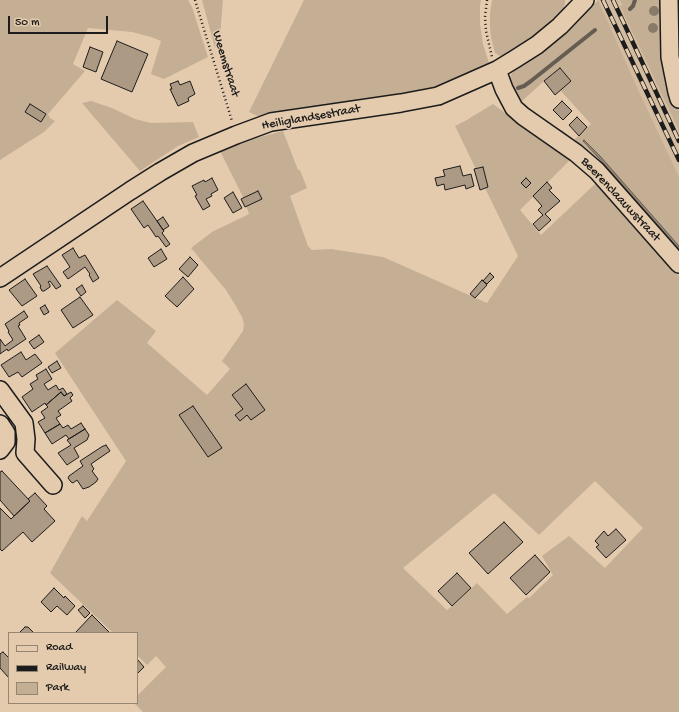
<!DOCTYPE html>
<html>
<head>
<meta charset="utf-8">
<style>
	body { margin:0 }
	#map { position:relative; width:679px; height:712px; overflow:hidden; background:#e5cbad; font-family:"Gochi Hand",sans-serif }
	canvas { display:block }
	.legend { position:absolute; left:8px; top:632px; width:130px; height:72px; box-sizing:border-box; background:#e5cbad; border:1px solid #958573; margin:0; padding:5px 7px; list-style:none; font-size:12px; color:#1c1c1c }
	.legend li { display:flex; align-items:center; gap:8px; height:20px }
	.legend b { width:20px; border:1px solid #958573 }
	.scale { position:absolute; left:8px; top:16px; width:100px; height:18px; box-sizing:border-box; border:2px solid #1c1c1c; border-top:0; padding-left:5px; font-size:12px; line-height:14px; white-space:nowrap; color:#1c1c1c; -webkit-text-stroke:3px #e5cbad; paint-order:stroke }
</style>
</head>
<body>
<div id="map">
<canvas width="679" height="712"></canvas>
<ul class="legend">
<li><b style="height:5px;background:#e5cbad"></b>Road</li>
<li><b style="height:5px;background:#1c1c1c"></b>Railway</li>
<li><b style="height:11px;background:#c4af95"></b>Park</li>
</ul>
<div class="scale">50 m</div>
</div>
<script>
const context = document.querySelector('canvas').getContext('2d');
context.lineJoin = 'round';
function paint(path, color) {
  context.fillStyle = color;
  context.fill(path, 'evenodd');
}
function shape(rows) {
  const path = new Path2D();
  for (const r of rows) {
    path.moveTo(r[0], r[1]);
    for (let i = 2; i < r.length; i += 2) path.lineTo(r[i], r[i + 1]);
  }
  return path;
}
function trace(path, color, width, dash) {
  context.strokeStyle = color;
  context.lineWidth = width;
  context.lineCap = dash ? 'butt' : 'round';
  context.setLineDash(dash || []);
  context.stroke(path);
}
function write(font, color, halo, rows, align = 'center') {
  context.font = font + ' "Gochi Hand",sans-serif';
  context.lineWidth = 3;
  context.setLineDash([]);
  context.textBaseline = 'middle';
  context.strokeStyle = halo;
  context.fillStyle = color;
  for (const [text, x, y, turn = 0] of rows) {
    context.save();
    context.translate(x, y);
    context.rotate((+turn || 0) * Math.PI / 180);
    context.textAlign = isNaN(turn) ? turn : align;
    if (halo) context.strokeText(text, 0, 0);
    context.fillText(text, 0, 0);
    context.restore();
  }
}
const built = shape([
	[598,0,626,0,679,113,679,214,595,4]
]);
const green = shape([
	[0,0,188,0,192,7,208,57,164,79,151,74,161,41,151,37,132,32,88,28,73,64,85,71,48,114,50,118,55,121,44,132,0,160],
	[202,0,223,0,220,36,215,48],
	[304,0,481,0,480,6,480,24,483,44,489,63,459,80,448,84,407,95,258,116,249,112],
	[492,0,565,0,565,3,563,11,559,17,541,32,524,44,503,55,500,56,495,53,491,37,490,27,490,13],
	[598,0,639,92,679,177,679,246,600,156,583,142,597,156,679,249,679,258,559,133,562,130,574,140,591,124,560,90,571,81,560,68,544,81,520,103,508,82,512,73,520,66,549,43,592,2,595,4],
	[620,0,664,0,674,98,679,110,679,130,620,6,623,5],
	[91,101,112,108,135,119,151,123,193,122,199,137,178,146,140,171,82,103],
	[493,104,570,160,520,210,541,235,596,183,679,276,679,712,143,712,134,703,137,703,137,696,166,667,156,656,147,665,137,655,137,633,113,633,50,573,82,516,87,521,126,461,55,353,117,300,156,331,147,343,207,395,230,369,222,361,243,331,244,324,242,317,234,303,226,290,191,248,212,232,249,214,243,197,220,151,245,141,283,131,298,170,300,170,307,188,290,196,308,246,312,250,331,249,383,257,487,303,518,256,455,126,465,121],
	[595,481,643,528,605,568,569,536,542,556,553,575,529,598,527,597,507,614,477,583,455,604,447,610,403,568,494,493,539,535]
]);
const water = shape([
	[584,140,600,156,679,246,679,249,597,156,583,141,584,140]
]);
const stream = shape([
	[630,9,633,6,635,0],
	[518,88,524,86,531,81,595,30]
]);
const building = shape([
	[117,41,148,54,132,92,101,79,117,41],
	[90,47,103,52,96,72,83,67,90,47],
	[560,68,571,81,555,95,544,81,560,68],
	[178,81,180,85,190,81,195,94,188,98,189,101,178,106,170,89,172,89,170,84,178,81],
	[562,101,572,111,563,120,553,110,562,101],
	[30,104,46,114,41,122,25,112,30,104],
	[577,117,587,127,579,136,569,125,577,117],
	[460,166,463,176,471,174,474,186,466,189,465,185,445,190,444,184,437,186,435,178,445,176,443,170,460,166],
	[483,167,488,187,480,190,474,169,483,167],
	[212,178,218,190,211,194,212,196,206,199,210,206,203,210,195,196,197,195,192,186,204,180,205,182,212,178],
	[526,178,531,183,526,188,521,183,526,178],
	[547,182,552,188,549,190,560,201,545,214,551,220,539,231,533,224,543,215,538,210,542,206,533,196,547,182],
	[258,191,262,199,245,207,241,199,258,191],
	[233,192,242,208,233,213,224,198,233,192],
	[143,201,164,231,162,233,170,244,166,247,158,236,156,237,148,225,144,228,131,209,143,201],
	[163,217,169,226,163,230,157,221,163,217],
	[73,248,79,258,85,255,99,278,93,282,89,275,90,274,85,267,68,279,63,272,70,267,62,255,73,248],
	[161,249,167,259,154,267,148,258,161,249],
	[190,257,198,265,188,277,179,269,190,257],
	[47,266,61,286,56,289,50,281,48,282,50,285,50,287,44,291,42,291,40,287,41,286,33,274,47,266],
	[490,273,494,277,487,284,483,281,490,273],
	[183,277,194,289,177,307,165,296,183,277],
	[25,279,37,296,22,306,9,290,25,279],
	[482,280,487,285,475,298,470,294,482,280],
	[82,285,86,292,81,296,76,289,82,285],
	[80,297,93,315,73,328,61,310,80,297],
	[45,305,49,312,44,315,40,308,45,305],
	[24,311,28,317,19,323,20,325,18,326,26,339,8,351,7,349,0,354,0,339,5,346,13,340,8,332,9,331,5,324,24,311],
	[39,335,44,342,34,349,29,342,39,335],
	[21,352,26,360,35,354,42,363,22,377,18,372,9,377,1,365,21,352],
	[57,361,61,368,52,373,48,367,57,361],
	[46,369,52,379,44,384,48,390,56,385,59,390,63,388,67,394,64,396,61,392,46,405,45,403,32,412,22,397,33,389,30,384,38,379,36,375,46,369],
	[246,384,265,410,251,420,247,415,240,421,235,415,243,409,232,395,246,384],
	[61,392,64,396,71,392,73,395,70,398,72,401,58,411,61,415,56,418,60,424,45,433,38,422,45,418,41,412,48,407,46,405,61,392],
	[193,406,222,448,208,457,179,415,193,406],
	[81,423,85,429,69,439,66,435,52,444,45,433,60,424,63,428,68,425,71,429,81,423],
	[85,429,89,435,87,440,74,448,79,457,67,465,58,453,71,445,67,440,85,429],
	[106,445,110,451,91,464,94,469,92,471,98,479,96,482,89,487,83,489,77,480,73,483,71,482,68,478,69,476,83,466,80,461,103,446,104,446,106,445],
	[2,471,30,501,14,516,0,500,0,472,2,471],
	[35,493,47,506,44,509,55,521,32,542,23,532,2,551,0,549,0,508,11,519,30,501,28,499,35,493],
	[504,522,523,542,488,574,469,553,504,522],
	[616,529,626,540,606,558,596,547,599,545,595,541,604,531,608,536,616,529],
	[535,555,550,572,526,595,510,578,535,555],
	[457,573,471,588,452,606,438,591,457,573],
	[54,588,64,598,65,596,75,606,67,615,57,606,51,612,41,602,54,588],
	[83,606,90,613,85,618,78,610,83,606],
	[92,615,110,633,75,633,92,615],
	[25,627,28,627,34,633,19,633,25,627],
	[3,652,9,658,9,678,0,668,0,654,3,652],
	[137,659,144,667,137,674,137,659]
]);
const path = shape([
	[195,0,232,121],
	[487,0,485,17,486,31,492,57]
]);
const minor = shape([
	[669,0,670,57,677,92,679,99],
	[497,70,504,89,514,108,523,116,576,153,597,171,679,264],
	[0,278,130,191,160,172,193,153,236,135,271,122,401,103,438,96,497,70,515,59,537,45,560,26,585,0],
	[0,390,24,423,26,439,25,453,53,485],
	[0,424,6,433,6,442,0,450]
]);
const rail = shape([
	[603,0,679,160],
	[613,0,679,141]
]);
const trees = [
	[654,11],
	[653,28]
];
const streetNames = [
	["Weemstraat",225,64,73],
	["Heiliglandsestraat",311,118,-10],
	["Beerenclaauwstraat",620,200,47]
];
paint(built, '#d4bca1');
paint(green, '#c4af95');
paint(water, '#988876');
trace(water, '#665d52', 1);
trace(stream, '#665d52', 4);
paint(building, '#ad9a85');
trace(building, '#1c1c1c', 1);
trace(minor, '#1c1c1c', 20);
trace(path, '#1c1c1c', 2.5, [1, 3]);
trace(minor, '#e5cbad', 17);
trace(rail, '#1c1c1c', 4.5);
trace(rail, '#e5cbad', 3, [9]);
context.fillStyle = '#897b6a';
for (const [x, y] of trees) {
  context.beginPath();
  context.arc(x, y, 5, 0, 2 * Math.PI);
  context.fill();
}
write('13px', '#1c1c1c', '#e5cbad', streetNames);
</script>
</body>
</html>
